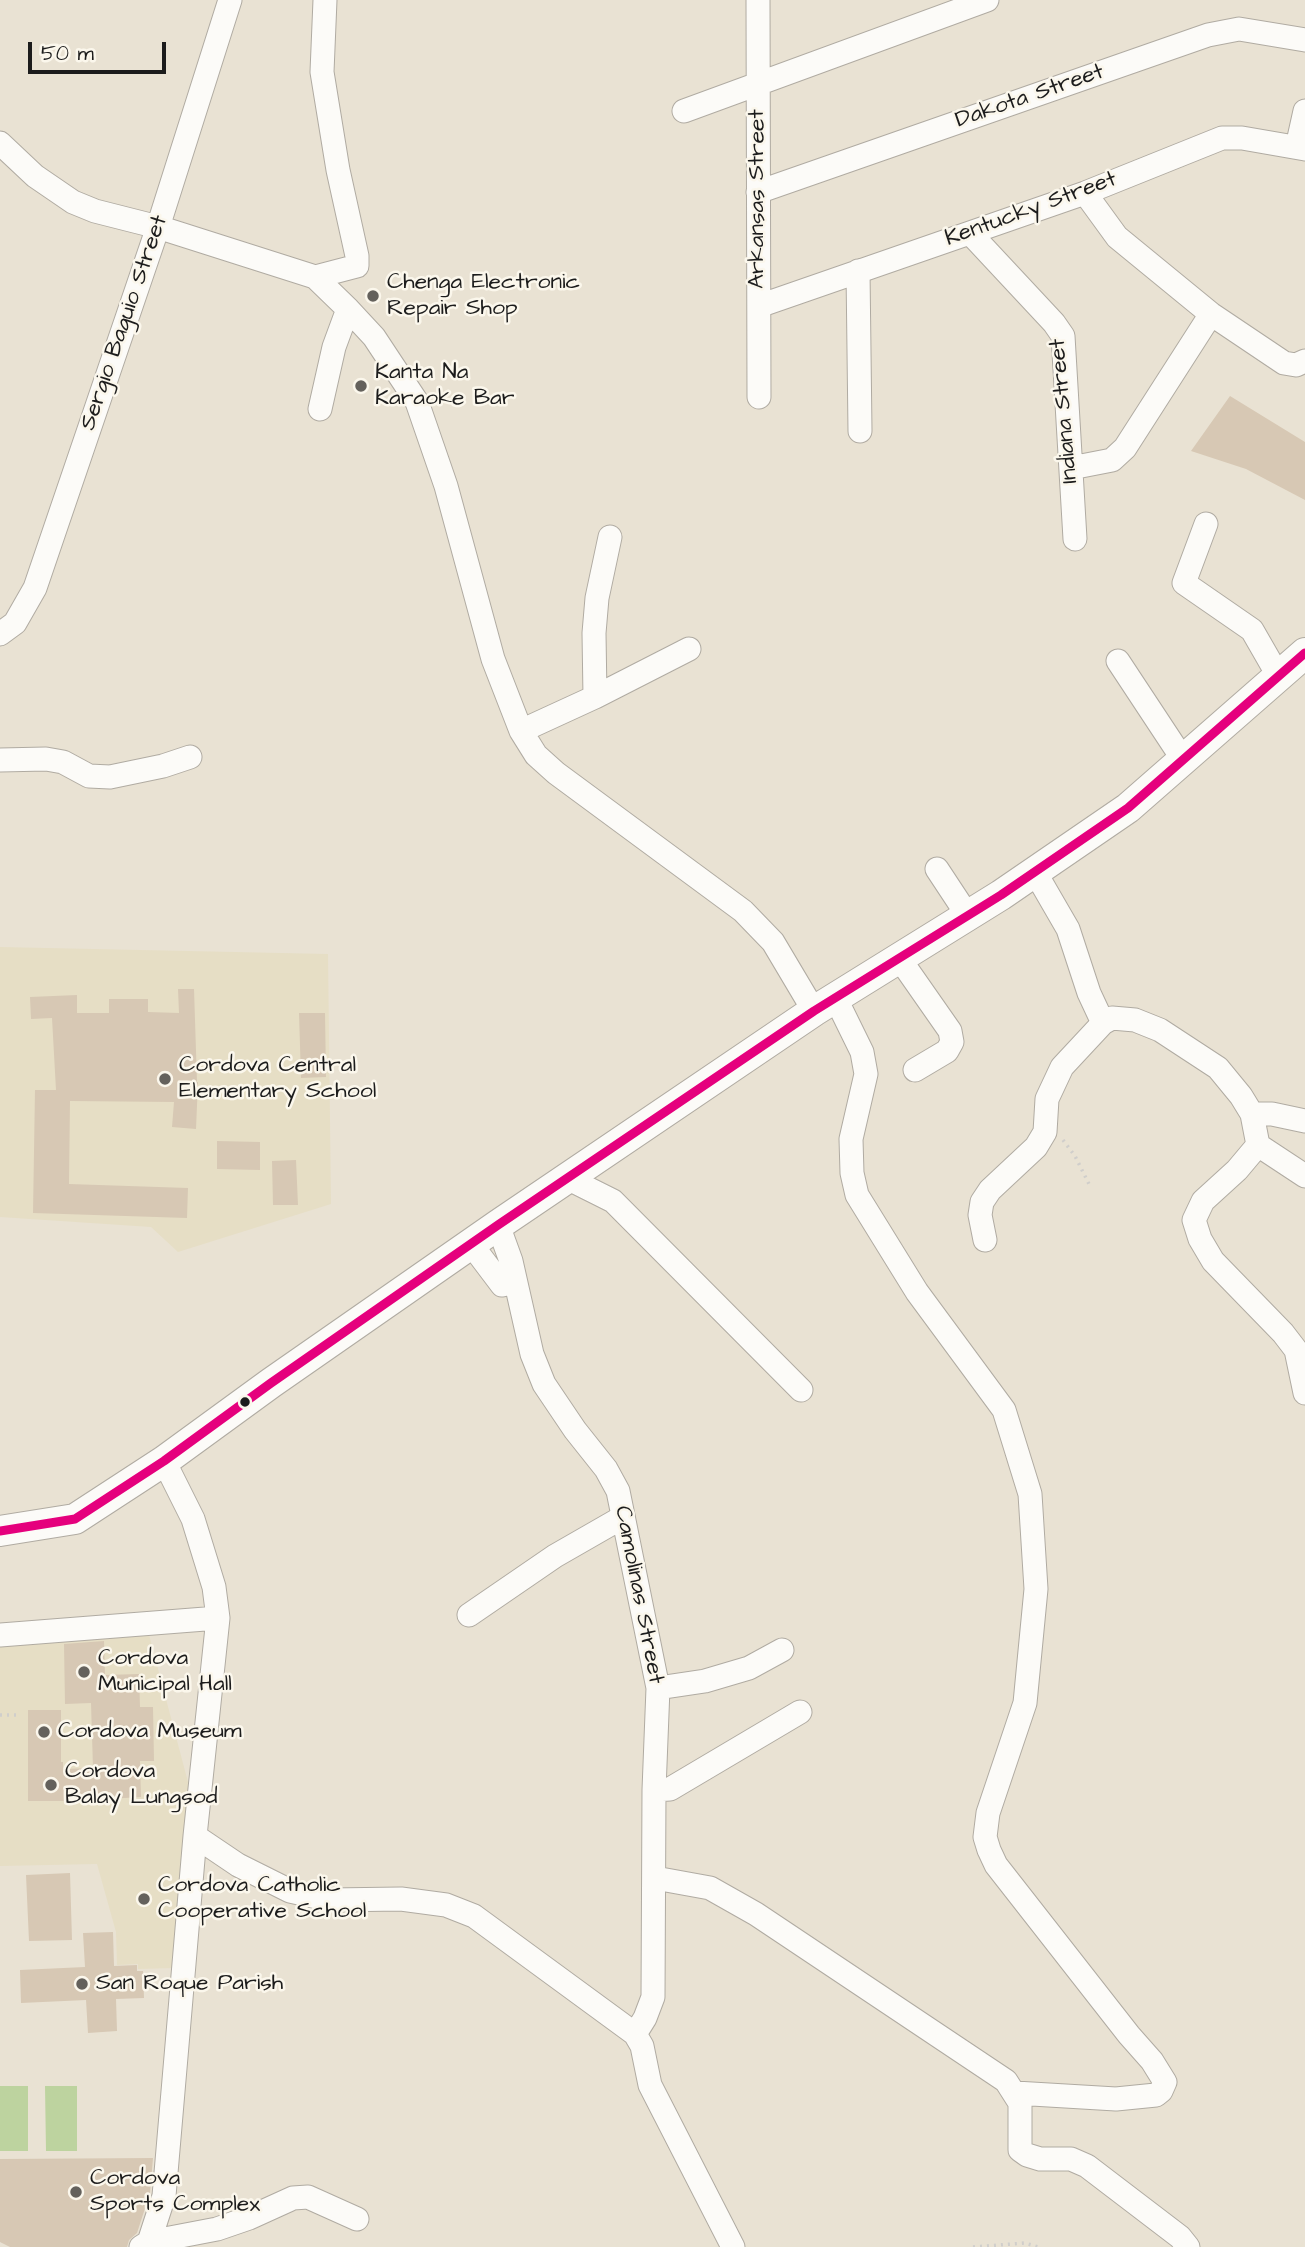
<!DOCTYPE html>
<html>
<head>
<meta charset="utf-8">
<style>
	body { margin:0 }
	#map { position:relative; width:1305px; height:2247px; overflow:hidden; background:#e9e2d3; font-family:"Architects Daughter",sans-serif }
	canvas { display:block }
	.scale { position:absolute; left:28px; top:42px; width:138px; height:32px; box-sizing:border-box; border:4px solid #1c1c1c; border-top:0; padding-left:9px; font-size:21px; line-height:24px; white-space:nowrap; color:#1c1c1c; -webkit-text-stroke:5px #fbf7ec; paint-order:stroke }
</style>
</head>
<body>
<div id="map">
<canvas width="1305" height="2247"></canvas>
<div class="scale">50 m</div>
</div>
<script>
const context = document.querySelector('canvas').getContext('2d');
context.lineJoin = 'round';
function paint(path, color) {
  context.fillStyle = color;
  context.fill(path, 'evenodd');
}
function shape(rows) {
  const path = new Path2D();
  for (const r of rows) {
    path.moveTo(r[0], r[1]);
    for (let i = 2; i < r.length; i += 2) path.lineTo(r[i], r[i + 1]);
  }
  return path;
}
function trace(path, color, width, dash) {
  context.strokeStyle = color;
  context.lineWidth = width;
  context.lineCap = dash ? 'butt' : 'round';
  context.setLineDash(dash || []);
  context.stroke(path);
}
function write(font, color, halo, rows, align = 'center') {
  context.font = font + ' "Architects Daughter",sans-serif';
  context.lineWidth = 5;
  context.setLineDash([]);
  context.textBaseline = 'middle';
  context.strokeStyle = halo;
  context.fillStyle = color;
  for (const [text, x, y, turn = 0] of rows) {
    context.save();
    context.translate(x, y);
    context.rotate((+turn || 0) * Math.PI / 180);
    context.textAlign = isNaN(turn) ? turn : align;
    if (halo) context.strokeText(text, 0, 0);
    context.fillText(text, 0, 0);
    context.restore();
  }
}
const built = shape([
	[0,947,328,954,331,1204,178,1252,151,1227,0,1217],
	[148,1631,193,1801,174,1968,138,1969,138,1964,117,1965,116,1932,97,1864,0,1866,0,1640]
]);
const green = shape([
	[0,2086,28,2086,28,2151,0,2151],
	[45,2086,77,2086,77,2151,46,2151]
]);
const building = shape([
	[1230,396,1305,442,1305,500,1246,469,1191,451],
	[178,989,194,989,197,1082,198,1082,196,1129,172,1127,174,1102,70,1101,69,1184,188,1188,187,1218,33,1213,35,1090,56,1090,52,1018,31,1019,30,997,77,995,77,1013,109,1013,109,999,148,999,148,1012,179,1013],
	[299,1013,325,1013,326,1077,301,1078],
	[217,1141,260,1142,260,1170,217,1169],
	[296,1160,298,1205,273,1205,272,1161],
	[104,1641,105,1675,139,1674,140,1707,153,1707,154,1761,140,1761,141,1797,75,1801,28,1801,28,1710,61,1710,61,1762,63,1762,63,1769,93,1768,91,1703,65,1704,64,1644],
	[70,1873,72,1940,29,1941,26,1875],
	[113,1932,114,1966,137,1965,137,1971,143,1971,144,1998,116,1999,117,2031,88,2033,86,2000,21,2003,20,1970,85,1967,83,1933],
	[153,2158,150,2193,137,2233,129,2240,127,2247,10,2247,0,2242,0,2159]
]);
const path = shape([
	[1063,1140,1075,1156,1091,1188],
	[0,1715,20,1715],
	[973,2247,1025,2243,1038,2247]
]);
const minor = shape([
	[758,0,759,397],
	[684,111,987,0],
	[0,143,35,176,73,202,95,211,158,227,315,277,348,309,374,337,417,402,446,486,493,659,521,731,536,755,556,773,743,911,773,942,814,1011],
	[1297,147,1305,111],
	[758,192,1208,35,1239,29,1305,40],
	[1085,193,1117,237,1211,314,1284,363,1296,365,1305,361],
	[970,233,1054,323,1063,336,1075,539],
	[858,271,860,431],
	[315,277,357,266,357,256,338,170,322,72,325,0],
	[759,306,1085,193,1222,138,1242,138,1305,149],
	[320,409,334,347,348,309],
	[1071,468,1112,460,1125,448,1211,314],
	[1206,524,1184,583,1252,630,1279,677],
	[0,634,15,623,35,588,158,227,230,0],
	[1118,661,1184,761],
	[595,697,594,633,597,598,610,537],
	[521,731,595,697,689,649],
	[0,760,46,759,63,762,89,776,110,777,163,766,190,757],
	[937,869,968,916],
	[1035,872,1068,929,1089,993,1103,1023],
	[899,958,950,1031,952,1042,947,1051,915,1070],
	[835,997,862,1052,866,1074,851,1139,852,1173,857,1195,917,1292,1004,1410,1030,1494,1036,1589,1025,1703,988,1813,985,1837,989,1850,996,1865,1129,2035,1152,2061,1165,2082,1161,2091,1156,2095,1116,2099,1015,2093],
	[1252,1114,1272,1114,1305,1121],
	[1258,1145,1305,1176],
	[567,1178,613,1201,801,1390],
	[498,1225,511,1261,532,1354,544,1384,575,1430,606,1469,618,1491,658,1688,654,1790,653,1997,645,2018,635,2034],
	[985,1240,980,1215,982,1202,990,1190,1036,1147,1045,1132,1047,1099,1062,1067,1103,1023,1112,1018,1135,1020,1160,1030,1218,1068,1241,1096,1252,1114,1258,1145,1237,1170,1203,1201,1194,1220,1200,1239,1213,1261,1283,1333,1296,1350,1305,1393],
	[471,1244,502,1285,515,1282],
	[469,1615,555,1556,623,1517],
	[0,1635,218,1618],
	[658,1688,705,1681,749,1668,782,1650],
	[654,1790,670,1789,800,1712],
	[195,1836,238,1865,290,1891,330,1900,401,1899,446,1905,474,1916,635,2034,642,2046,650,2085,733,2247],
	[655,1878,710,1888,756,1914,1006,2081,1020,2103,1020,2150,1027,2155,1040,2159,1071,2159,1087,2166,1180,2237,1188,2247],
	[149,2242,217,2229,249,2218,293,2198,308,2197,357,2219],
	[141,2247,149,2242,164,2196,195,1836,218,1618,214,1587,193,1519,164,1461]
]);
const major = shape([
	[0,1531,75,1519,164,1461,271,1383,498,1225,814,1011,1001,895,1128,808,1305,653]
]);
const bus1 = shape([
	[0,1531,75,1519,164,1461,271,1383,498,1225,814,1011,1001,895,1128,808,1305,653]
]);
const markers = [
	[373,296,7,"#64615c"],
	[361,386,7,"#64615c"],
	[165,1079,7,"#64615c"],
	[245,1402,6,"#1c1c1c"],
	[84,1672,7,"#64615c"],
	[44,1732,7,"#64615c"],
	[51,1785,7,"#64615c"],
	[144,1899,7,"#64615c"],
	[82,1984,7,"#64615c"],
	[76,2192,7,"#64615c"]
];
const streetNames = [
	["Dakota Street",1030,97,-19],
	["Arkansas Street",758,199,-90],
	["Kentucky Street",1031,210,-20],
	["Sergio Baguio Street",125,323,-71],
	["Indiana Street",1065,411,-95],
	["Camolinas Street",638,1595,79]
];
const poiNames = [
	["Chenga Electronic",387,283],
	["Repair Shop",387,309],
	["Kanta Na",375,373],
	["Karaoke Bar",375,399],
	["Cordova Central",179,1066],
	["Elementary School",179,1092],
	["Cordova",98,1659],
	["Municipal Hall",98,1685],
	["Cordova Museum",58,1732],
	["Cordova",65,1772],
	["Balay Lungsod",65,1798],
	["Cordova Catholic",158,1886],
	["Cooperative School",158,1912],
	["San Roque Parish",96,1984],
	["Cordova",90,2179],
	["Sports Complex",90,2205]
];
paint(built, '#e6dec5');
paint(green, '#bdd39f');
paint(building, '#d7c8b4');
trace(minor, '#b0aba2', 25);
trace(major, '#b0aba2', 32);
trace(path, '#d0cecb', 3.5, [2, 5]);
trace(minor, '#fcfbf8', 23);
trace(major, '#fcfbf8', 30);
trace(bus1, '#e5007d', 9);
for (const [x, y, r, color] of markers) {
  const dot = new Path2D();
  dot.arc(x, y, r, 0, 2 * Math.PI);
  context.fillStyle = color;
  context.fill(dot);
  trace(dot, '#fbf7ec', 2.5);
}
write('23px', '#1c1c1c', '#fbf7ec', streetNames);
write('23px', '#1c1c1c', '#fbf7ec', poiNames, 'left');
</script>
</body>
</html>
